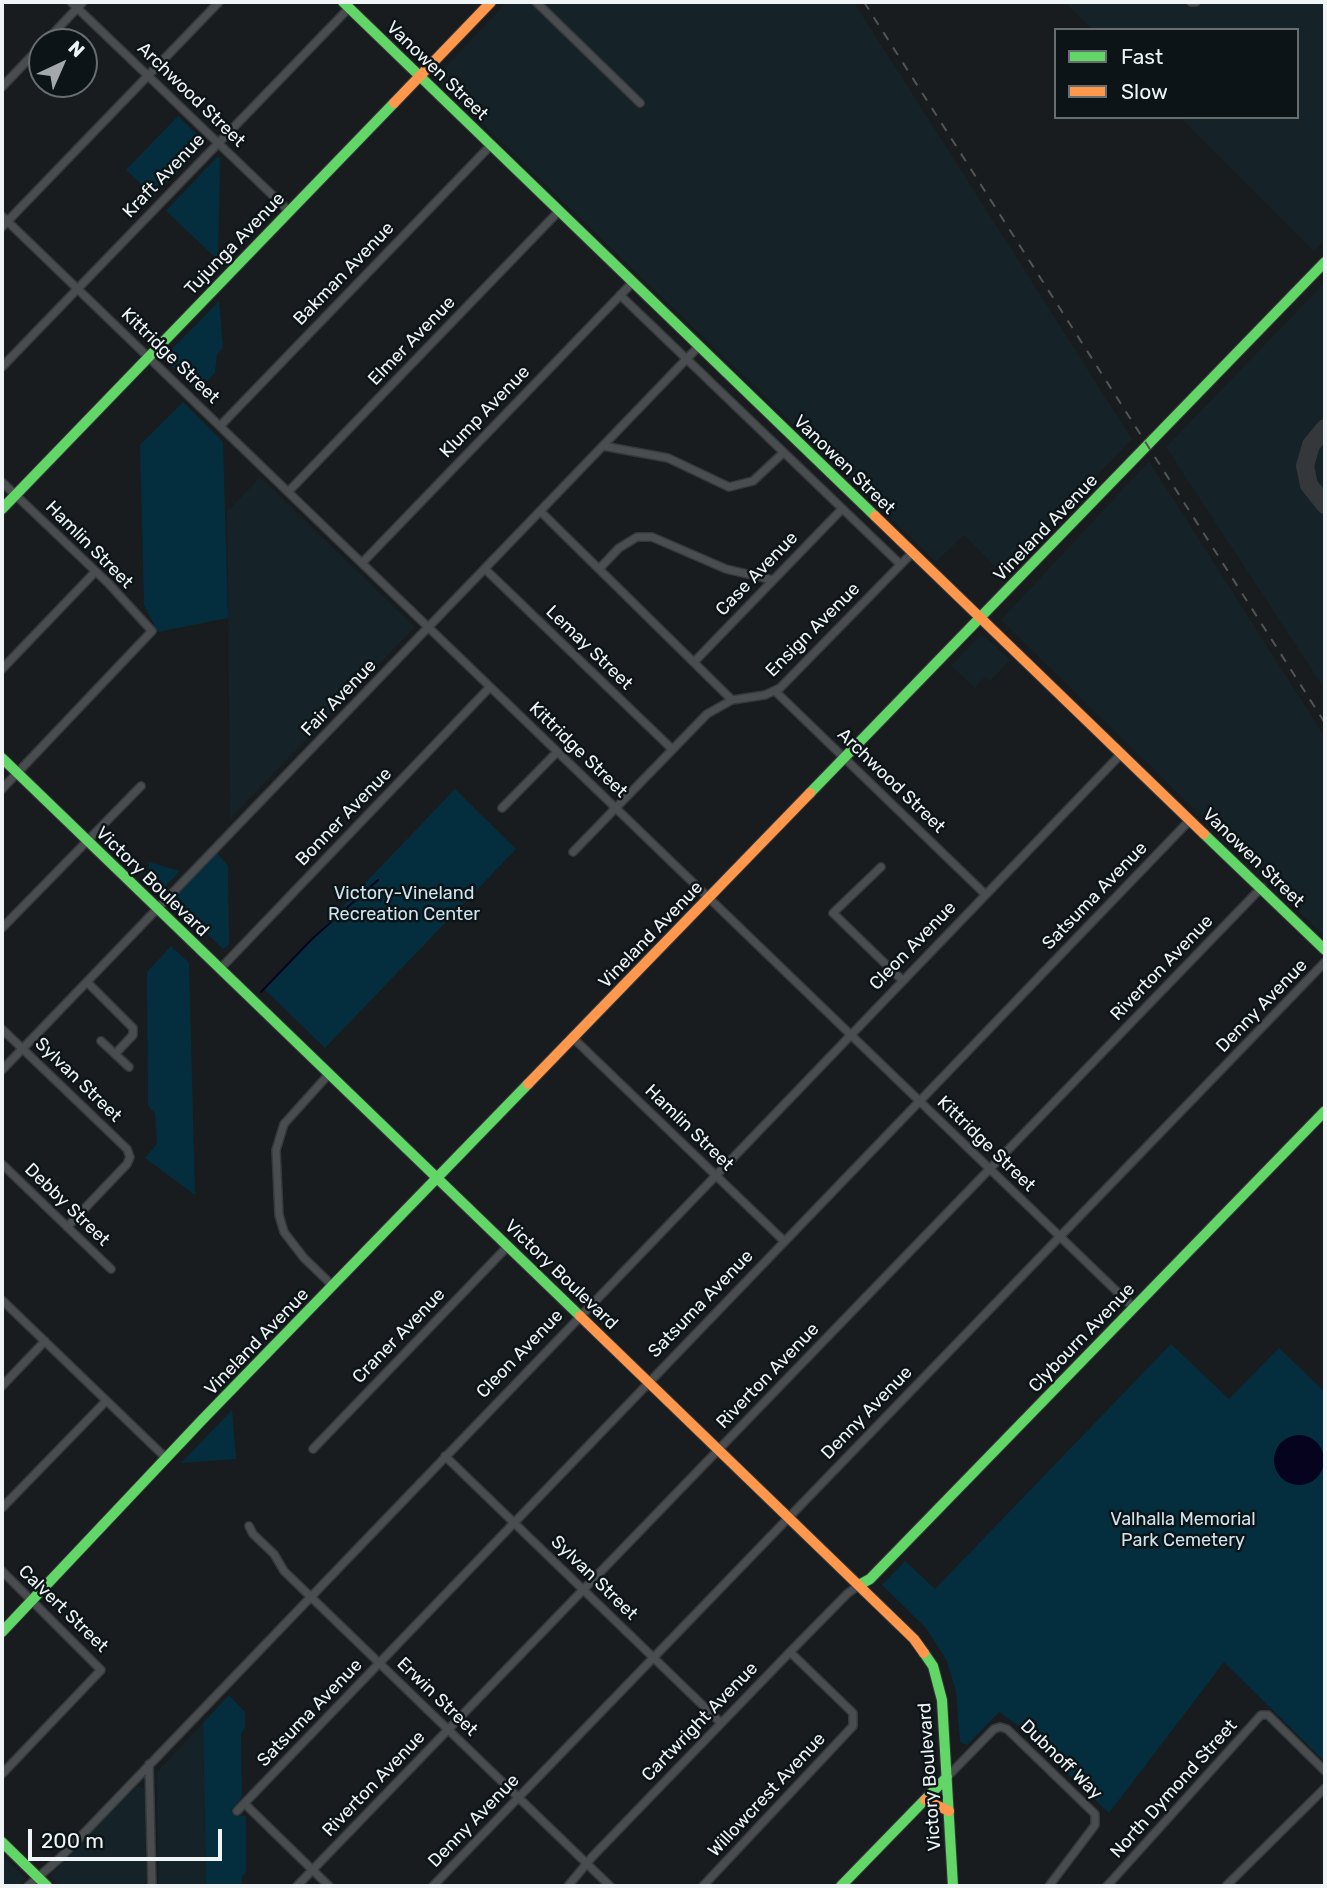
<!DOCTYPE html>
<html>
<head>
<meta charset="utf-8">
<style>
	body { margin:0 }
	#map { position:relative; width:1327px; height:1888px; overflow:hidden; background:#181c1e; font-family:Rubik,sans-serif }
	canvas { display:block }
	.frame { position:absolute; inset:0; border:4px solid #eff4f6; pointer-events:none }
	.legend { position:absolute; left:1054px; top:28px; width:245px; height:91px; box-sizing:border-box; background:#0d1417; border:2px solid #676e70; margin:0; padding:9px 12px; list-style:none; font-size:21px; color:#eff4f6 }
	.legend li { display:flex; align-items:center; gap:14px; height:35px }
	.legend b { width:35px; border:2px solid #676e70 }
	.north { position:absolute; left:28px; top:28px; width:70px; height:70px; box-sizing:border-box; background:#0d1417; border:2px solid #676e70; border-radius:50%; rotate:44deg; font-size:19px; font-weight:700; line-height:28px; text-align:center; color:#eff4f6 }
	.north::after { content:''; display:block; margin:auto; width:24px; height:32px; background:#a4a8aa; clip-path:polygon(50% 0,100% 100%,50% 72%,0 100%) }
	.scale { position:absolute; left:28px; top:1829px; width:194px; height:32px; box-sizing:border-box; border:4px solid #eff4f6; border-top:0; padding-left:9px; font-size:21px; line-height:24px; white-space:nowrap; color:#eff4f6; -webkit-text-stroke:5px #0d1417; paint-order:stroke }
</style>
</head>
<body>
<div id="map">
<canvas width="1327" height="1888"></canvas>
<div class="frame"></div>
<ul class="legend">
<li><b style="height:9px;background:#63d668"></b>Fast</li>
<li><b style="height:9px;background:#ff974d"></b>Slow</li>
</ul>
<div class="north">N</div>
<div class="scale">200 m</div>
</div>
<script>
const context = document.querySelector('canvas').getContext('2d');
context.lineJoin = 'round';
function paint(path, color) {
  context.fillStyle = color;
  context.fill(path, 'evenodd');
}
function shape(rows) {
  const path = new Path2D();
  for (const r of rows) {
    if (r.length === 3) {
      path.moveTo(r[0] + r[2], r[1]);
      path.arc(r[0], r[1], r[2], 0, 2 * Math.PI);
      continue;
    }
    path.moveTo(r[0], r[1]);
    for (let i = 2; i < r.length; i += 2) path.lineTo(r[i], r[i + 1]);
  }
  return path;
}
function trace(path, color, width, dash) {
  context.strokeStyle = color;
  context.lineWidth = width;
  context.lineCap = dash ? 'butt' : 'round';
  context.setLineDash(dash || []);
  context.stroke(path);
}
function write(font, color, halo, rows, align = 'center') {
  context.font = font + ' Rubik,sans-serif';
  context.lineWidth = 5;
  context.setLineDash([]);
  context.textBaseline = 'middle';
  context.strokeStyle = halo;
  context.fillStyle = color;
  for (const [text, x, y, turn = 0] of rows) {
    context.save();
    context.translate(x, y);
    context.rotate((+turn || 0) * Math.PI / 180);
    context.textAlign = isNaN(turn) ? turn : align;
    if (halo) context.strokeText(text, 0, 0);
    context.fillText(text, 0, 0);
    context.restore();
  }
}
const built = shape([
	[507,2,854,2,1132,439,1003,574,964,535,936,562,435,78],
	[1065,2,1325,2,1325,240,1314,251,1180,117,1297,117,1297,30,1093,30],
	[1325,282,1325,690,1166,447],
	[1149,461,1325,737,1325,937,1001,620],
	[260,477,415,627,230,819,227,512],
	[979,636,985,637,1010,660,990,681,985,677,975,688,951,666],
	[203,1723,206,1886,158,1886,157,1772],
	[137,1785,146,1790,147,1886,60,1886,50,1876],
	[2,1855,26,1879,19,1886,2,1886]
]);
const green = shape([
	[178,116,205,142,204,145,154,196,126,170],
	[217,157,220,158,218,260,166,211],
	[219,301,223,348,217,354,215,373,197,391,166,361,167,354],
	[183,402,223,442,228,618,158,632,144,605,140,445],
	[455,789,516,849,325,1048,264,989],
	[217,853,228,866,229,945,223,949,176,903,177,895],
	[149,862,180,871,164,888,158,888,144,874,149,869],
	[171,946,189,963,195,1195,145,1158,157,1144,155,1113,148,1106,147,972],
	[1171,1344,1229,1399,1279,1348,1325,1392,1325,1762,1224,1662,1109,1813,1017,1725,999,1712,967,1745,960,1742,956,1691,946,1659,926,1628,882,1585,905,1561,935,1589],
	[232,1409,236,1459,181,1463,232,1410],
	[229,1695,245,1712,245,1727,241,1734,242,1797,231,1810,238,1816,246,1816,246,1872,242,1876,242,1886,206,1886,203,1723]
]);
const water = shape([
	[1299,1460,25]
]);
const stream = shape([
	[261,992,312,939,378,880]
]);
const taxiway = shape([
	[1325,428,1311,445,1305,466,1309,485,1325,505]
]);
const street = shape([
	[71,2,289,211],
	[536,2,640,103],
	[1191,2,1196,2],
	[45,42,83,2],
	[2,87,42,45],
	[2,216,1133,1307],
	[2,227,219,2],
	[620,295,900,564],
	[2,367,349,8],
	[220,426,491,145],
	[603,446,668,458,729,487,753,481,783,453],
	[2,482,109,584,152,631,2,789],
	[288,492,559,211],
	[540,511,732,700],
	[362,563,632,283],
	[600,568,619,548,637,537,652,537,726,569,773,580],
	[485,569,672,749],
	[695,661,842,509],
	[2,669,95,572],
	[775,691,985,894],
	[502,808,557,752],
	[573,852,707,714,732,700,765,695,780,688,912,553],
	[881,867,833,913,902,980],
	[2,928,141,786],
	[220,969,490,687],
	[87,982,133,1028,133,1035,115,1054],
	[2,1029,127,1149,130,1157,127,1164,67,1227],
	[573,1038,784,1241],
	[101,1041,129,1067],
	[2,1070,699,346],
	[329,1074,284,1124,276,1150,279,1215,284,1232,304,1258,333,1286],
	[2,1164,111,1269],
	[2,1300,166,1458],
	[2,1386,45,1341],
	[313,1449,508,1246],
	[445,1456,721,1723],
	[2,1508,106,1401],
	[249,1526,253,1534,274,1554,284,1571,610,1886],
	[2,1571,101,1670,2,1774],
	[149,1764,152,1886],
	[947,1777,994,1729,1000,1727,1007,1729,1095,1814,1095,1825,1049,1886],
	[245,1804,329,1886],
	[237,1811,1190,820],
	[28,1886,60,1858,1122,753],
	[297,1886,1262,887],
	[433,1886,1325,962],
	[568,1886,593,1856,790,1652,847,1594,859,1585],
	[703,1886,853,1726,853,1713,790,1652],
	[1107,1886,1261,1715,1268,1715,1325,1771],
	[1226,1886,1325,1788]
]);
const fast = shape([
	[343,2,875,516],
	[2,509,394,103],
	[2,758,580,1316],
	[810,793,1325,262],
	[1204,834,1325,950],
	[859,1585,870,1579,1325,1111],
	[2,1632,202,1420,528,1084],
	[924,1653,933,1666,942,1700,953,1886],
	[2,1842,47,1886],
	[841,1886,947,1777]
]);
const slow = shape([
	[394,103,491,2],
	[875,516,1204,834],
	[528,1084,810,793],
	[580,1316,914,1639,924,1653],
	[925,1800,949,1811]
]);
const rail = shape([
	[864,2,1325,723]
]);
const streetNames = [
	["Vanowen Street",437,71,44],
	["Archwood Street",191,95,44],
	["Kraft Avenue",164,176,-46],
	["Tujunga Avenue",235,244,-46],
	["Bakman Avenue",344,274,-46],
	["Elmer Avenue",412,341,-46],
	["Kittridge Street",170,356,44],
	["Klump Avenue",485,412,-46],
	["Vanowen Street",844,465,44],
	["Vineland Avenue",1046,528,-46],
	["Hamlin Street",89,545,45],
	["Case Avenue",757,574,-46],
	["Ensign Avenue",813,630,-45],
	["Lemay Street",589,648,44],
	["Fair Avenue",339,698,-46],
	["Kittridge Street",578,750,44],
	["Archwood Street",891,781,44],
	["Bonner Avenue",344,817,-46],
	["Vanowen Street",1253,858,44],
	["Victory Boulevard",152,882,44],
	["Satsuma Avenue",1095,896,-46],
	["Vineland Avenue",651,935,-46],
	["Cleon Avenue",913,946,-46],
	["Riverton Avenue",1162,968,-46],
	["Denny Avenue",1262,1006,-46],
	["Sylvan Street",78,1080,44],
	["Hamlin Street",689,1128,44],
	["Kittridge Street",986,1144,44],
	["Debby Street",67,1205,44],
	["Victory Boulevard",561,1275,44],
	["Satsuma Avenue",701,1304,-46],
	["Craner Avenue",399,1336,-46],
	["Clybourn Avenue",1082,1338,-46],
	["Vineland Avenue",257,1342,-46],
	["Cleon Avenue",520,1354,-46],
	["Riverton Avenue",768,1376,-46],
	["Denny Avenue",867,1413,-46],
	["Sylvan Street",594,1578,44],
	["Calvert Street",63,1609,44],
	["Erwin Street",437,1697,44],
	["Satsuma Avenue",310,1713,-46],
	["Cartwright Avenue",700,1722,-46],
	["Dubnoff Way",1061,1760,44],
	["Victory Boulevard",930,1777,-94],
	["Riverton Avenue",374,1784,-46],
	["North Dymond Street",1174,1789,-48],
	["Willowcrest Avenue",767,1795,-47],
	["Denny Avenue",474,1821,-46]
];
const parkNames = [
	["Victory-Vineland",404,894],
	["Recreation Center",404,915],
	["Valhalla Memorial",1183,1520],
	["Park Cemetery",1183,1541]
];
paint(built, '#152228');
paint(green, '#042e3d');
paint(water, '#05031e');
trace(stream, '#05031e', 2);
trace(taxiway, '#35383a', 18);
trace(street, '#36393b', 10);
trace(fast, '#36393b', 12);
trace(slow, '#36393b', 12);
trace(street, '#4a4d4f', 7);
trace(fast, '#63d668', 10);
trace(slow, '#ff974d', 10);
trace(rail, '#525455', 2, [9, 9]);
write('18px', '#eff4f6', '#0d1417', streetNames);
write('18px', '#cee5f0', '#0d1417', parkNames);
</script>
</body>
</html>
